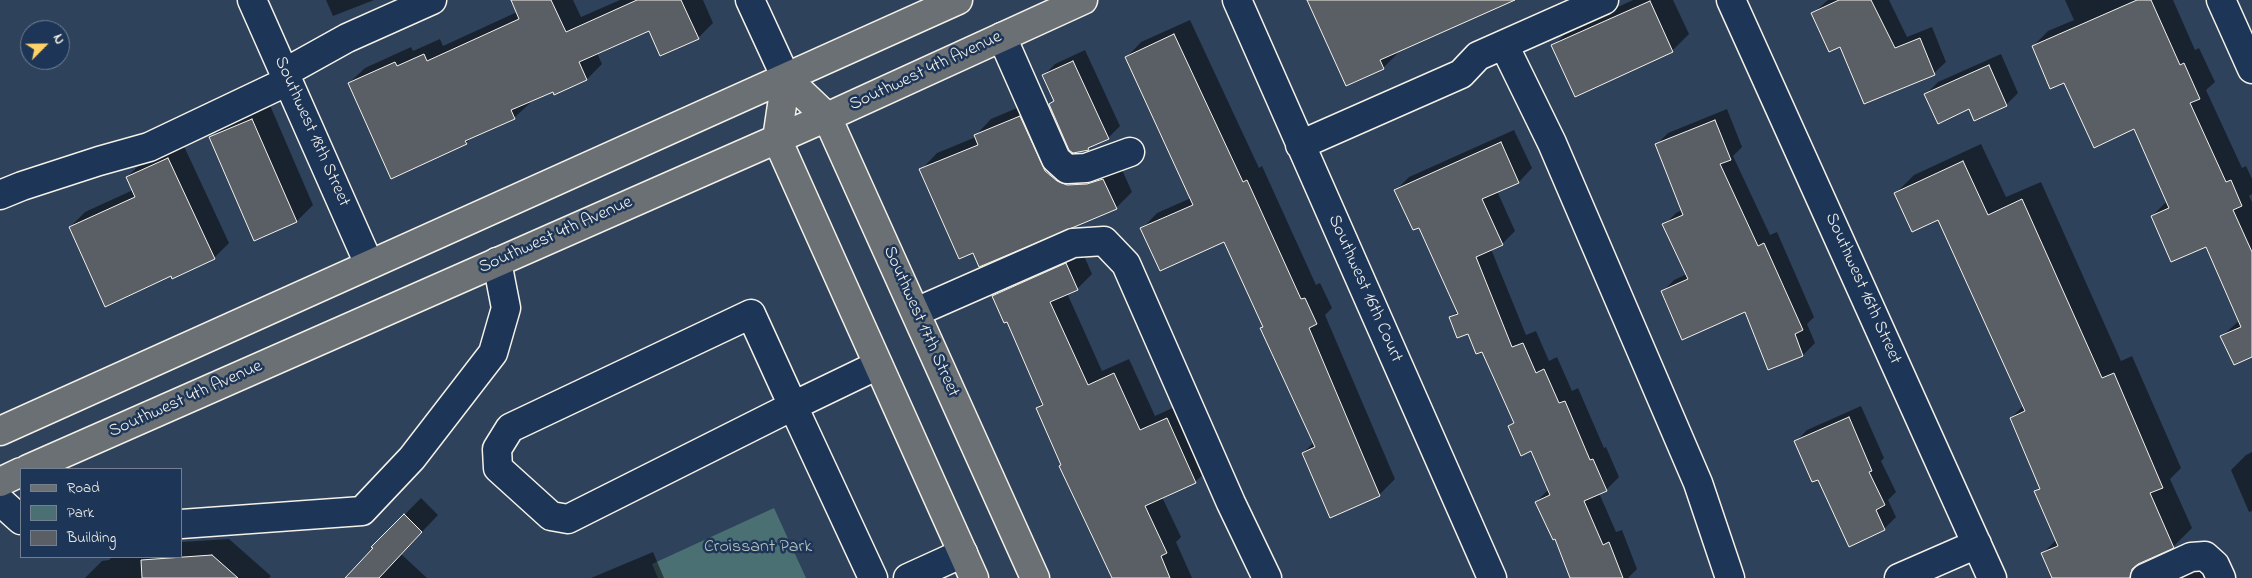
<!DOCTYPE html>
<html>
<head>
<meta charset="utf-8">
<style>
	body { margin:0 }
	#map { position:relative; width:2252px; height:578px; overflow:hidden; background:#2f425b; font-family:"Indie Flower",sans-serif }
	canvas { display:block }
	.legend { position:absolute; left:20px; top:468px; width:162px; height:90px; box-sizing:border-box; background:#1d3557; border:1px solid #738091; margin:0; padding:6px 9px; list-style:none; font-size:15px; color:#f4f1e8 }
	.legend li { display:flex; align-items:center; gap:10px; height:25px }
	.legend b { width:25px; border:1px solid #738091 }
	.north { position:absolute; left:20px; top:20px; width:50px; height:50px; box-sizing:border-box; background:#1d3557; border:1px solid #738091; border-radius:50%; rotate:67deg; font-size:14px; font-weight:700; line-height:20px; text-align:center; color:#f4f1e8 }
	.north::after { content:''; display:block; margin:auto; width:18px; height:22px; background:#ffd166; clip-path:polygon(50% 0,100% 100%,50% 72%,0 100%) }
</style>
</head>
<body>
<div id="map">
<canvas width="2252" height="578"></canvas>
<ul class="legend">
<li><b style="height:6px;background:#6a7074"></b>Road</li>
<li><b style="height:14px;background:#4b7073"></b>Park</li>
<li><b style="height:14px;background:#5a5f65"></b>Building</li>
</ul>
<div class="north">N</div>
</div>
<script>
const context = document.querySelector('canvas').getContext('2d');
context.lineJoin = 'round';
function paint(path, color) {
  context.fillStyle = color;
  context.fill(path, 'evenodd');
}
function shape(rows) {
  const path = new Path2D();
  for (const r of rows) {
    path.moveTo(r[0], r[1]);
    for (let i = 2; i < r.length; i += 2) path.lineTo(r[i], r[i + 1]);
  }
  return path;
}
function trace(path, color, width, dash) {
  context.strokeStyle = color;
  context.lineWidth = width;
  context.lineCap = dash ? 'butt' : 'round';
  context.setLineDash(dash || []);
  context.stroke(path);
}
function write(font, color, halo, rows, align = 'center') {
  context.font = font + ' "Indie Flower",sans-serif';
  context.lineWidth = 5;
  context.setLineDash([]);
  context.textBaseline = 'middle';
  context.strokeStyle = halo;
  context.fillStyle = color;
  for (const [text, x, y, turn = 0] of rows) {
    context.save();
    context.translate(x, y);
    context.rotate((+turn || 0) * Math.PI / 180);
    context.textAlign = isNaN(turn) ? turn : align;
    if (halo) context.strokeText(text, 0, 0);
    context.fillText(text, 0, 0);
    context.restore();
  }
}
const green = shape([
	[774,508,806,578,658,578,652,564]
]);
const shadow = shape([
	[326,0,374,0,333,16],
	[512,0,573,0,581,17,620,0,703,0,713,23,698,38,650,29,597,53,602,64,587,79,553,90,529,101,530,103,514,118,472,137,466,143,349,83,365,68,411,47,413,51,440,39,443,46,517,12],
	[1309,0,1510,0,1402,49,1383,68],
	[1633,0,1673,0,1689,34,1672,51,1553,46,1570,29],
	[1828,0,1889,0,1907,37,1932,27,1946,62,1934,73,1841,45,1812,14],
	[2065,0,2173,0,2195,50,2199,48,2215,82,2206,90,2242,168,2246,166,2252,179,2252,194,2249,196,2252,202,2252,355,2222,336,2240,320,2207,245,2152,216,2167,201,2134,128,2065,81,2033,46,2048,31,2074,20],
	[1190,20,1259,168,1262,166,1316,285,1320,283,1332,308,1325,315,1395,479,1379,495,1331,516,1303,453,1314,442,1261,328,1264,326,1224,240,1142,229,1157,213,1191,198,1126,58,1141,42],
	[1085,50,1120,126,1108,138,1093,145,1089,149,1073,152,1050,104,1054,100,1043,76,1055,64],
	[2001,54,2018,93,2006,105,1970,108,1926,94,1938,82],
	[1036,100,1061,154,1119,163,1132,192,1116,208,973,251,921,170,937,153,976,137,975,136,991,119],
	[269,103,313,205,297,221,211,138,227,121],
	[1727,109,1742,147,1733,156,1770,235,1777,232,1814,317,1807,324,1815,343,1803,355,1769,368,1746,310,1662,292,1674,280,1687,274,1664,225,1676,213,1682,210,1656,145,1668,133],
	[1514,130,1532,168,1519,182,1497,191,1515,231,1502,244,1491,249,1526,335,1536,331,1549,361,1557,357,1572,391,1578,388,1604,448,1606,447,1619,477,1606,490,1599,493,1616,532,1622,530,1637,569,1628,578,1572,578,1555,537,1536,502,1549,489,1531,450,1510,426,1515,421,1483,351,1469,332,1450,318,1458,311,1419,226,1396,190,1409,177],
	[183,144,229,243,214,258,172,274,70,227,85,212,133,190,127,177,142,162],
	[1981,144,2006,197,2041,182,2121,361,2132,356,2181,468,2170,479,2192,528,2173,547,2121,569,2125,578,2053,578,2043,553,2056,540,2036,492,2040,487,2011,418,2024,405,1938,219,1896,193,1914,175],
	[1081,249,1092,274,1077,289,1067,293,1102,371,1129,359,1155,416,1181,404,1210,468,1195,482,1162,497,1181,537,1176,542,1192,578,1113,578,1037,408,1043,402,1007,320,993,296,1008,282],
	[1861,406,1884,458,1881,461,1896,492,1888,500,1896,517,1884,529,1818,478,1795,442,1807,430],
	[2252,452,2252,511,2249,512,2231,470,2246,455],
	[421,498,438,515,401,554,427,578,347,578,375,548,373,547],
	[229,539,271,576,269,578,85,578,102,561,109,560,112,557,181,557,181,542],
	[653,552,664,578,591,578],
	[2218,554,2235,578,2170,578]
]);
const building = shape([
	[511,0,551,0,566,32,637,0,681,0,699,39,660,56,649,31,579,62,587,80,554,95,553,92,511,110,515,119,465,141,467,144,391,179,348,83,395,62,397,66,424,54,427,61,519,19,511,0],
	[1307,0,1515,0,1380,60,1384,69,1346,86,1307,0],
	[1839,0,1871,0,1895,48,1920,38,1935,75,1864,104,1840,47,1829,52,1811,13,1839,0],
	[2137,0,2151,0,2180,65,2184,63,2200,99,2190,103,2226,182,2231,180,2242,206,2233,210,2252,252,2252,357,2234,365,2220,336,2241,327,2206,247,2171,262,2151,216,2169,208,2134,129,2094,148,2064,83,2050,89,2032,46,2137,0],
	[1650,1,1673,52,1575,97,1551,45,1650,1],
	[1174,34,1243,182,1247,180,1301,299,1305,298,1317,324,1309,328,1380,496,1330,518,1302,453,1315,447,1260,328,1263,327,1224,242,1160,271,1140,228,1193,205,1125,57,1174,34],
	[1073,61,1109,139,1088,148,1089,150,1073,153,1069,150,1049,104,1054,101,1042,75,1073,61],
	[1989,65,2007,106,1974,121,1969,109,1938,124,1924,94,1989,65],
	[1020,116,1045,171,1057,181,1067,185,1087,184,1103,179,1117,209,979,267,973,253,959,259,919,169,978,145,974,135,1020,116],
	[252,119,297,222,254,241,209,137,252,119],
	[1715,120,1731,160,1720,164,1758,246,1764,243,1803,330,1795,334,1803,356,1768,370,1745,312,1682,340,1661,291,1688,279,1662,224,1683,215,1655,144,1715,120],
	[1501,142,1519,183,1482,199,1503,245,1476,257,1512,347,1523,343,1536,373,1544,369,1559,403,1565,401,1590,460,1593,459,1607,491,1584,501,1603,545,1609,542,1623,578,1570,578,1555,539,1553,540,1535,502,1550,495,1531,451,1521,456,1508,426,1514,423,1482,352,1476,354,1468,334,1457,338,1449,317,1458,314,1419,228,1413,230,1394,190,1501,142],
	[168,158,215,259,172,279,171,276,105,307,69,227,135,197,126,177,168,158],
	[1963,161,1988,215,2022,199,2102,378,2114,373,2163,488,2150,493,2174,548,2138,564,2132,569,2130,578,2052,578,2041,553,2058,546,2034,491,2040,489,2010,418,2025,411,1938,220,1912,232,1894,193,1963,161],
	[1066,263,1078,290,1050,302,1088,385,1114,373,1140,430,1167,418,1196,483,1145,506,1167,553,1161,556,1170,578,1112,578,1059,466,1061,465,1036,408,1043,405,1007,322,1004,323,992,296,1066,263],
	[1849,417,1872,471,1869,472,1885,505,1876,510,1885,530,1849,547,1818,480,1812,482,1794,441,1849,417],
	[404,514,422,532,379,578,345,578,373,548,371,547,404,514],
	[212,555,238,578,142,578,141,560,212,555]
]);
const minor = shape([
	[252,0,369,264],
	[750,0,786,78],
	[1237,0,1492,578],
	[1731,0,1992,578],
	[2221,0,2252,69],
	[1002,37,1056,159,1067,169,1086,168,1130,152],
	[1504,45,1552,143,1698,483,1730,578],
	[284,73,347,38,432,0],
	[1300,145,1461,74,1478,56,1604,0],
	[0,195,22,186,99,161,149,147,288,81],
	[916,312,1073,243,1104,241,1126,264,1231,503,1267,578],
	[0,501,21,520],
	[181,524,362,511,412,458,493,353,506,308,497,262],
	[873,578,793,406,568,519,551,516,498,468,497,449,510,428,751,314,793,406,878,365],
	[908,578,963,553],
	[1899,578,1977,544],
	[2145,578,2191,557,2205,556,2215,565,2221,578]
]);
const major = shape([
	[786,78,827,117,1035,578],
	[786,78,777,139,974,578],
	[0,431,958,0],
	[28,469,827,117,1083,0],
	[0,482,21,472]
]);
const streetNames = [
	["Southwest 4th Avenue",926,72,-25],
	["Southwest 18th Street",311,132,66],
	["Southwest 4th Avenue",556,236,-24],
	["Southwest 16th Court",1364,289,66],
	["Southwest 16th Street",1862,289,66],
	["Southwest 17th Street",920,322,66],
	["Southwest 4th Avenue",186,400,-24]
];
const parkNames = [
	["Croissant Park",758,548]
];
paint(green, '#4b7073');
paint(shadow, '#0007');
paint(building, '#5a5f65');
trace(building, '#f4f1e8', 1);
trace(minor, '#f4f1e8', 31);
trace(major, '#f4f1e8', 31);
trace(minor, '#1d3557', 28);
trace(major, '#6a7074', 28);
write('18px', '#f4f1e8', '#1d3557', streetNames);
write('18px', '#b9c4bf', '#1d3557', parkNames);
</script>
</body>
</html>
